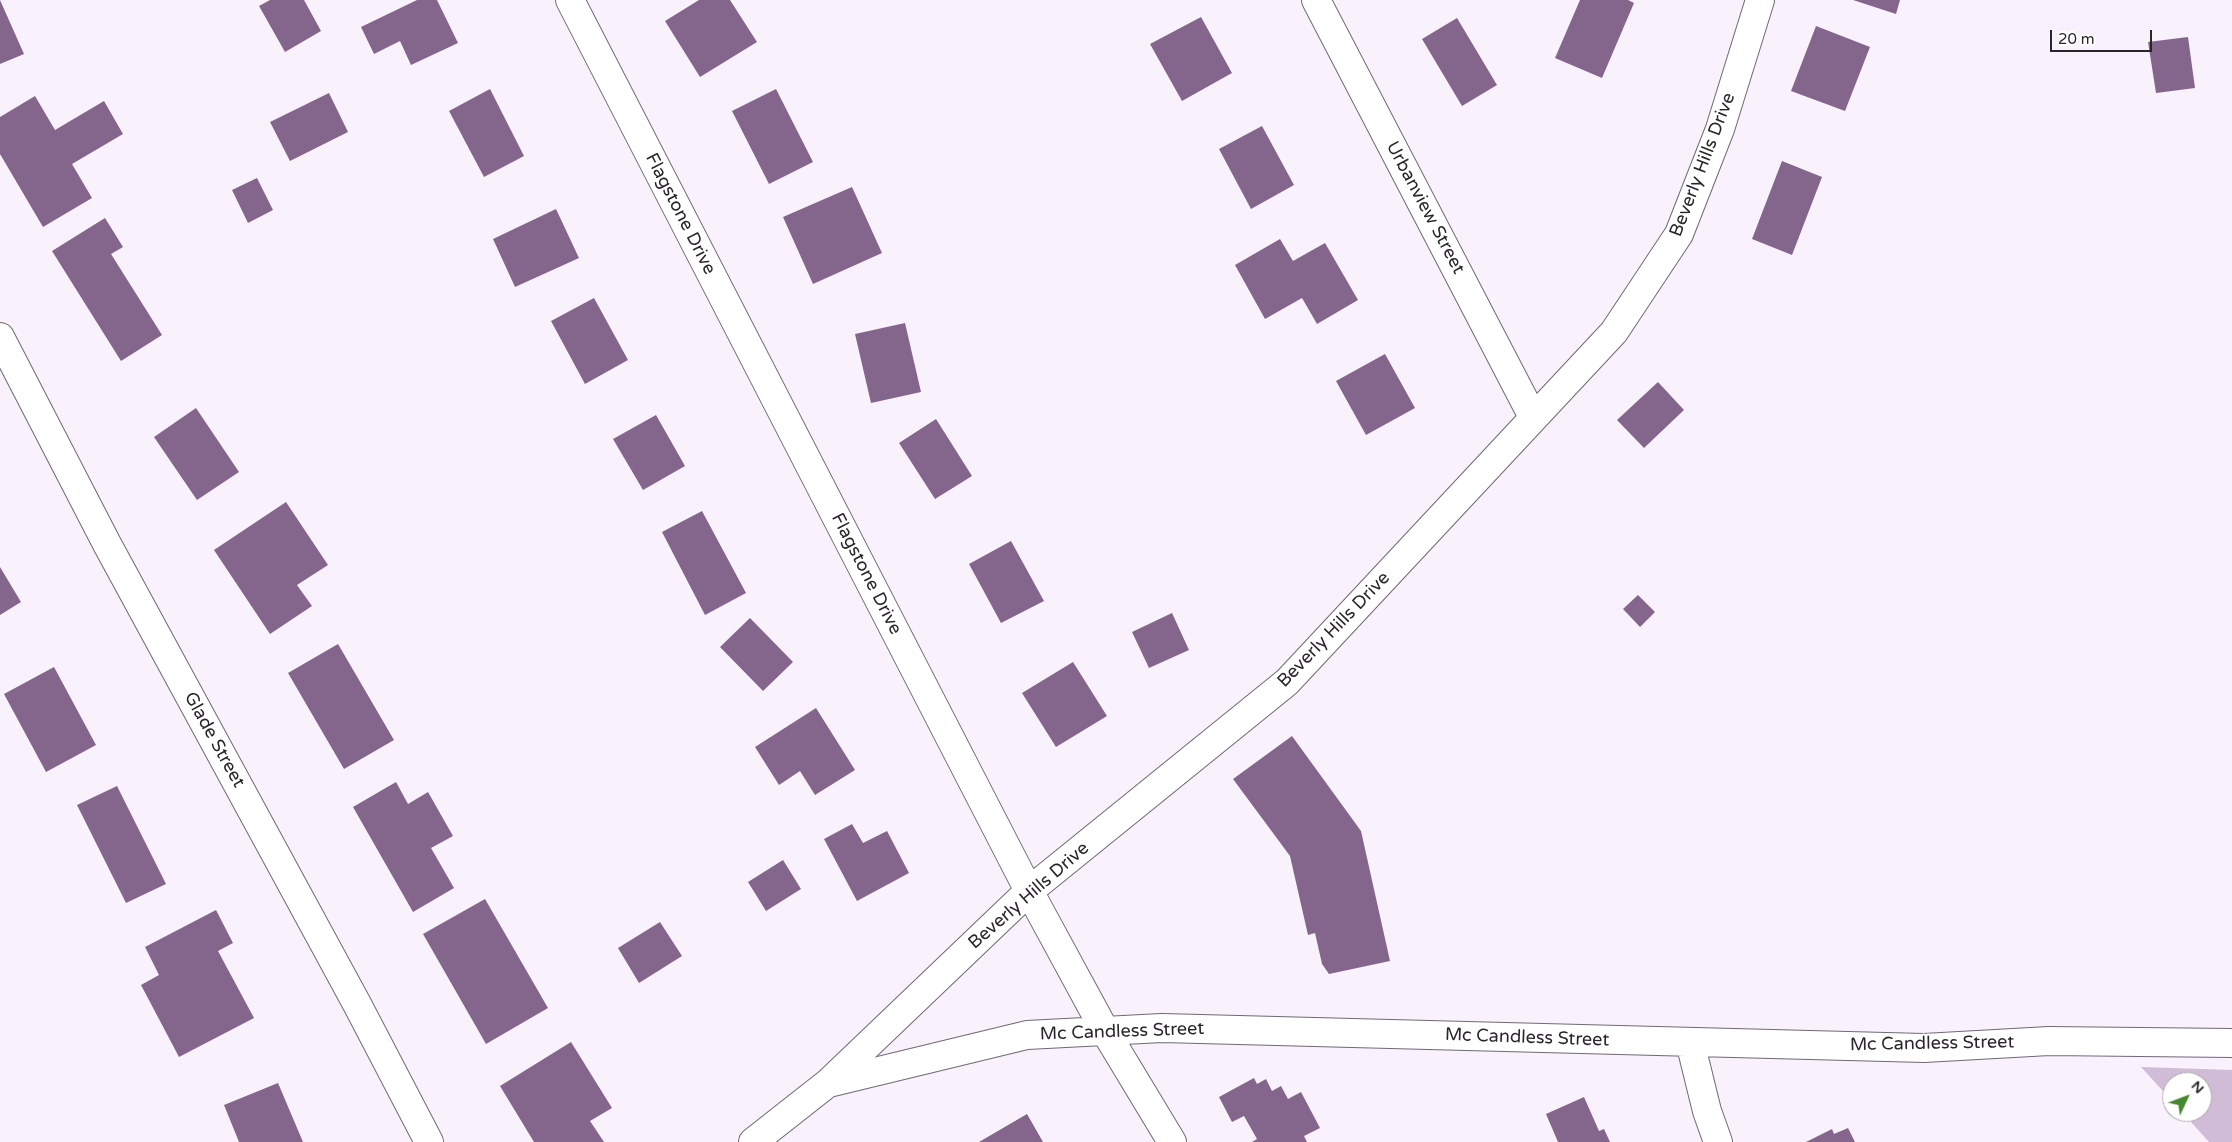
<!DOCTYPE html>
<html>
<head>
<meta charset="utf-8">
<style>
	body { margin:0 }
	#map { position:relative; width:2232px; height:1142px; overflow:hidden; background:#f9f1fc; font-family:"Varela Round",sans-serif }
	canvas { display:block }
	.north { position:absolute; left:2162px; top:1072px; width:50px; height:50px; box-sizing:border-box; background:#fff; border:1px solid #a9a8aa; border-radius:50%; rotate:47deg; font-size:14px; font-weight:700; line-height:20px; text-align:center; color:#29262a }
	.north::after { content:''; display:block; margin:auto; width:18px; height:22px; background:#46892d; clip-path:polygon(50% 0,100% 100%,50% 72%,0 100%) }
	.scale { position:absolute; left:2050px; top:30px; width:102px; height:22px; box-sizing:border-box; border:2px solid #29262a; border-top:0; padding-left:6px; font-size:15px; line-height:18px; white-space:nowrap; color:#29262a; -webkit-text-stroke:4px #fff; paint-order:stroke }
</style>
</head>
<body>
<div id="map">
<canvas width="2232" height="1142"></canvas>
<div class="north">N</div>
<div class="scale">20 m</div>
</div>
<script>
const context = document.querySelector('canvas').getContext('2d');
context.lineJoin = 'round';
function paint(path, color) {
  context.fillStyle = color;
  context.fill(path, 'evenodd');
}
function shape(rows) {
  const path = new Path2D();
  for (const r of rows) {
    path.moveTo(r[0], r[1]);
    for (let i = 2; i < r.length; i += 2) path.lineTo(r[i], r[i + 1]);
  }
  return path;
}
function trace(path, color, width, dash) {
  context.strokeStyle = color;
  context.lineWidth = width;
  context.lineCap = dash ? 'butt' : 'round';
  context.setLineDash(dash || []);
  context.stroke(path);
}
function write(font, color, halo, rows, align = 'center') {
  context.font = font + ' "Varela Round",sans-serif';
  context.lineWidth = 4;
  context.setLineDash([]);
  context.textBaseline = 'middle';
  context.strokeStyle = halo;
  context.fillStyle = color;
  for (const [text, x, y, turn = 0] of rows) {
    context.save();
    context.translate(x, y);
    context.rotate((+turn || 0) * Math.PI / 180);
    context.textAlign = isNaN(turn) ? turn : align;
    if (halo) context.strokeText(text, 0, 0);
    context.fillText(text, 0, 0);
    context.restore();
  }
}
const green = shape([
	[2141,1067,2232,1070,2232,1142,2209,1142,2182,1112,2202,1112,2202,1082,2172,1082,2172,1101]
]);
const building = shape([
	[0,0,24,54,0,64],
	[270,0,304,0,321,31,285,52,259,6],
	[417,0,437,0,458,43,411,65,400,41,374,54,361,27],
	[699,0,730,0,757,42,700,77,665,21],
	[1580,0,1628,0,1634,3,1602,78,1555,58],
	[1853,0,1900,0,1896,14],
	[1201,17,1232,73,1182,101,1150,44],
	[1457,18,1497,85,1462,106,1422,39],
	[1816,26,1870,47,1845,111,1791,91],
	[2188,37,2195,88,2156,93,2148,42],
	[490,89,524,156,484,177,449,111],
	[776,89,813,162,769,184,732,111],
	[329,93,348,132,290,161,270,122],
	[35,96,55,130,104,101,123,134,72,164,92,198,43,227,0,154,0,117],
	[1262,126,1294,185,1251,209,1219,149],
	[1782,161,1822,177,1792,255,1752,239],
	[257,178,273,210,248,223,232,190],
	[852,187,882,253,813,284,783,217],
	[556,209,579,258,515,287,493,239],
	[105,218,123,247,111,254,162,335,121,361,52,251],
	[1280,239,1293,261,1325,243,1358,300,1317,324,1302,298,1265,319,1235,265],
	[594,298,628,360,585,384,551,321],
	[905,323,921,392,871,403,855,334],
	[1385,354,1415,408,1366,435,1336,381],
	[1658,382,1684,410,1644,448,1617,420],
	[196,408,239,472,197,500,154,437],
	[656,415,685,466,643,490,613,439],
	[936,419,972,476,935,499,899,443],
	[286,502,328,565,297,585,312,606,270,634,214,550],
	[702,511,746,593,705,615,662,532],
	[1011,541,1044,601,1001,623,969,564],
	[0,567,21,602,0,615],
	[1638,595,1655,612,1640,627,1623,609],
	[1172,613,1189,650,1149,668,1132,632],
	[750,618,793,662,763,691,720,647],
	[338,644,394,740,344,769,288,673],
	[1073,662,1107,716,1056,747,1022,693],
	[54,667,96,745,46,772,4,694],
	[816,708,855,770,815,795,800,771,779,785,755,747],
	[1292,736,1361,831,1390,961,1329,974,1322,964,1315,933,1308,935,1290,856,1233,779],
	[396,782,408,804,428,792,453,836,431,848,454,888,413,912,353,807],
	[117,786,166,884,126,903,77,805],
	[852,824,863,843,887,831,909,873,857,901,824,839],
	[783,860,801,889,766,911,748,882],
	[485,899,548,1008,486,1044,423,934],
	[216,910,233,943,218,951,254,1018,179,1057,141,985,159,975,145,947],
	[660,922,682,956,639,983,618,948],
	[571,1042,612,1108,590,1121,604,1142,534,1142,500,1086],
	[1254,1078,1257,1084,1266,1079,1272,1091,1281,1086,1288,1099,1301,1092,1320,1128,1304,1136,1307,1142,1252,1142,1257,1139,1244,1116,1232,1122,1219,1097],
	[278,1083,303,1142,239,1142,224,1105],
	[1584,1097,1599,1131,1604,1129,1610,1142,1558,1142,1546,1114],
	[1027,1114,1043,1142,979,1142],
	[1848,1128,1855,1142,1806,1142,1832,1129,1834,1134]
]);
const minor = shape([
	[570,0,1029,891,1105,1031,1172,1142],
	[1316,0,1533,417],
	[0,337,107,544,357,1004,429,1142],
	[1690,1042,1707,1111,1718,1142],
	[829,1083,1027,1035,1162,1028,1924,1048,2049,1041,2232,1043],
	[753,1142,828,1083,1029,891,1287,682,1614,332,1679,234,1720,129,1760,0]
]);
const streetNames = [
	["Beverly Hills Drive",1703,165,-69],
	["Urbanview Street",1425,208,62],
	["Flagstone Drive",680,214,63],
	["Flagstone Drive",866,574,63],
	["Beverly Hills Drive",1334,630,-46],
	["Glade Street",214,740,61],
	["Beverly Hills Drive",1029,896,-41],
	["Mc Candless Street",1122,1032,-2],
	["Mc Candless Street",1527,1038,2],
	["Mc Candless Street",1932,1044,-1]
];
paint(green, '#d1bcd7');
paint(building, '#84668d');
trace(minor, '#706972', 30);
trace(minor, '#fff', 28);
write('18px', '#29262a', '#fff', streetNames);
</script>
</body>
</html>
